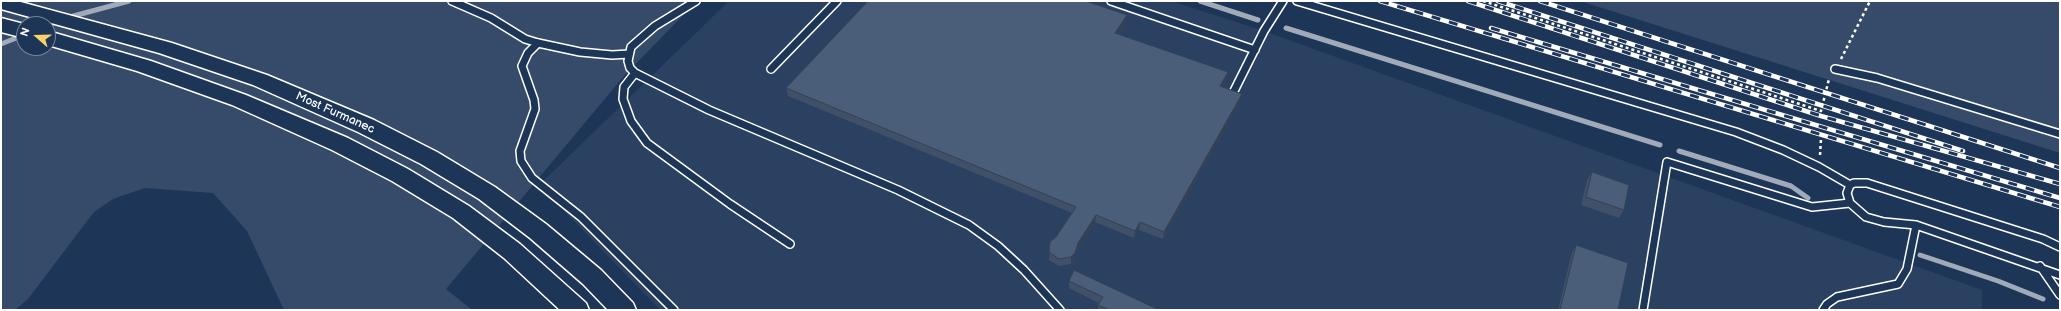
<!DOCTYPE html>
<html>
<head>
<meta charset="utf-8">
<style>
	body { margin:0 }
	#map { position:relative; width:2061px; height:311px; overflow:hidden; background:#1d3557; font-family:"Balsamiq Sans",sans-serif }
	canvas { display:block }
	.frame { position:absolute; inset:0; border:2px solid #fff; pointer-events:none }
	.north { position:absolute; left:16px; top:16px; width:40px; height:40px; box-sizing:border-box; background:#1d3557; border:1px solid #77869a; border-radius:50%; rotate:290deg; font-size:11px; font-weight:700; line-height:16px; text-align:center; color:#fff }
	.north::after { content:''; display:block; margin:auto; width:14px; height:18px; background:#ffd166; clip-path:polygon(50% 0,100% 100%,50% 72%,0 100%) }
</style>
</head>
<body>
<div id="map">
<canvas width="2061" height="311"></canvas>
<div class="frame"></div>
<div class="north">N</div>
</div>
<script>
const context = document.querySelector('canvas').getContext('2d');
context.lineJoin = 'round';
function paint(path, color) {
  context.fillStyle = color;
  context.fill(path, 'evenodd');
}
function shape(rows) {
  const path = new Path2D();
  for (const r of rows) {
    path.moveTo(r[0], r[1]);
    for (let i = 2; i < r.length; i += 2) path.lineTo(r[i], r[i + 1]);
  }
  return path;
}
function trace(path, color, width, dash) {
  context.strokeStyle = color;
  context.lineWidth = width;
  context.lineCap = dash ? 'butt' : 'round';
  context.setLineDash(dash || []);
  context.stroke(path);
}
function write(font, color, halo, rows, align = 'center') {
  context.font = font + ' "Balsamiq Sans",sans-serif';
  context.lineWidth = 3;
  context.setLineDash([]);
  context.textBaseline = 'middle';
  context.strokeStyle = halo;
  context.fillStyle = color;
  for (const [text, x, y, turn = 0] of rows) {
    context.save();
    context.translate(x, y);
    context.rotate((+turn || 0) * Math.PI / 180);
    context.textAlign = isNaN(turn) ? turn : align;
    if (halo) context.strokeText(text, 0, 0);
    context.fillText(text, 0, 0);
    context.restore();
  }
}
const built = shape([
	[729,1,1171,1,1264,31,1982,290,1982,310,660,310,539,185]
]);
const green = shape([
	[1,1,697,1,624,76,446,289,472,310,284,310,247,231,213,193,145,188,113,199,94,212,28,299,15,310,1,310],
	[24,24,48,24,48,48,24,48],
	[1580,1,2060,1,2060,153]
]);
const stream = shape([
	[1200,1,1258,20],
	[66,18,129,1],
	[48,25,58,21],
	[1286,28,1660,145],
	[1,44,24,35],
	[1679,151,1791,186,1808,198],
	[1920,255,1998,281,2043,299]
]);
const path = shape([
	[1483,1,1821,111,1829,79],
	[1841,59,1870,1],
	[1820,155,1821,139]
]);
const service = shape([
	[452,1,491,18,525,39,538,43,580,52,612,55,629,54],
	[696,1,655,26,631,47,628,61,630,68,635,73,709,110,898,190,969,225,998,246,1024,270,1060,310],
	[1111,1,1255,50],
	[1297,1,1736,132,1783,150,1819,167,1850,185],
	[538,43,528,53,522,66,534,100,535,109,520,151,521,161,532,178,581,217,674,310],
	[771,69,837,1],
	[1835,69,1877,78,2060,134],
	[635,73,624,87,623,99,631,121,647,143,730,204,790,244],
	[1234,91,1264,31,1283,1],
	[2060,247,2043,239,1867,183,1854,183,1850,185,1847,193,1850,203,1866,217,1884,222,1916,225,2060,275],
	[2040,266,2060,295],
	[1643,310,1667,162,1812,207,1850,203],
	[1823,310,1827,304,1837,297,1898,284,1907,269,1916,225]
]);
const motorway = shape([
	[1,1,17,1,172,43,267,75,374,120,437,152,495,187,546,224,601,270,633,303,636,310,608,310,583,284,530,238,479,199,421,164,358,132,253,85,159,53,1,9,1,1],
	[1,18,24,24,24,38,1,32,1,18],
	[48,31,151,61,246,95,348,138,408,169,469,206,520,244,586,303,589,310,560,310,504,258,453,218,392,181,332,150,232,105,137,71,48,45,48,31]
]);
const rail = shape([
	[1380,1,2060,207],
	[1468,1,1821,116,2060,184],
	[1498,1,1963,151],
	[1540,1,2060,168],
	[1491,28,2060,198]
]);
const wall = shape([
	[1126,23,1119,34,1226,80,1222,87,1240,102,1163,239,1139,230,1134,238,1095,222,1077,251,1075,260,1071,264,1059,266,1049,260,1050,242,1056,237,1072,213,788,96,786,88],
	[1592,172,1624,210,1619,218,1581,205,1587,180],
	[1576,245,1618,310,1558,310,1572,252],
	[1069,281,1157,309,1157,310,1098,310,1098,305,1099,303,1069,288]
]);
const shadedWall = shape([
	[1127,15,1126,23,1114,41,1115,33],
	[1228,72,1226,80,1218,94,1220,86],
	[1242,94,1240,102,1163,239,1164,232],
	[1096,215,1095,222,1077,251,1075,260,1071,264,1071,257,1078,243],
	[1140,222,1139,230,1134,238,1135,231]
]);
const building = shape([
	[868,1,1086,1,1127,15,1115,33,1228,72,1220,86,1242,94,1164,232,1140,222,1135,231,1096,215,1078,243,1075,253,1071,257,1059,259,1049,252,1050,242,1056,237,1076,207,786,88,868,1],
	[1592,172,1629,185,1624,210,1586,197,1592,172],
	[1576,245,1628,263,1618,310,1560,310,1576,245],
	[1074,270,1157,309,1156,310,1110,310,1098,305,1103,297,1069,281,1074,270]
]);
const streetNames = [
	["Most Furmanec",335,113,24]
];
paint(built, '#2a4161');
paint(green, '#364b69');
trace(stream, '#a0aab8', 5);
trace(service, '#fff', 10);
trace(motorway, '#fff', 3);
trace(path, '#fff', 2.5, [3, 3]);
trace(service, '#1d3557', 7);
paint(motorway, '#1d3557');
trace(rail, '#fff', 4.5);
trace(rail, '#1d3557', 3, [9]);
paint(wall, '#405068');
paint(shadedWall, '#344155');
paint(building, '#4a5d79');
trace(building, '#344155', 1);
write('12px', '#fff', '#1d3557', streetNames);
</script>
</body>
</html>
